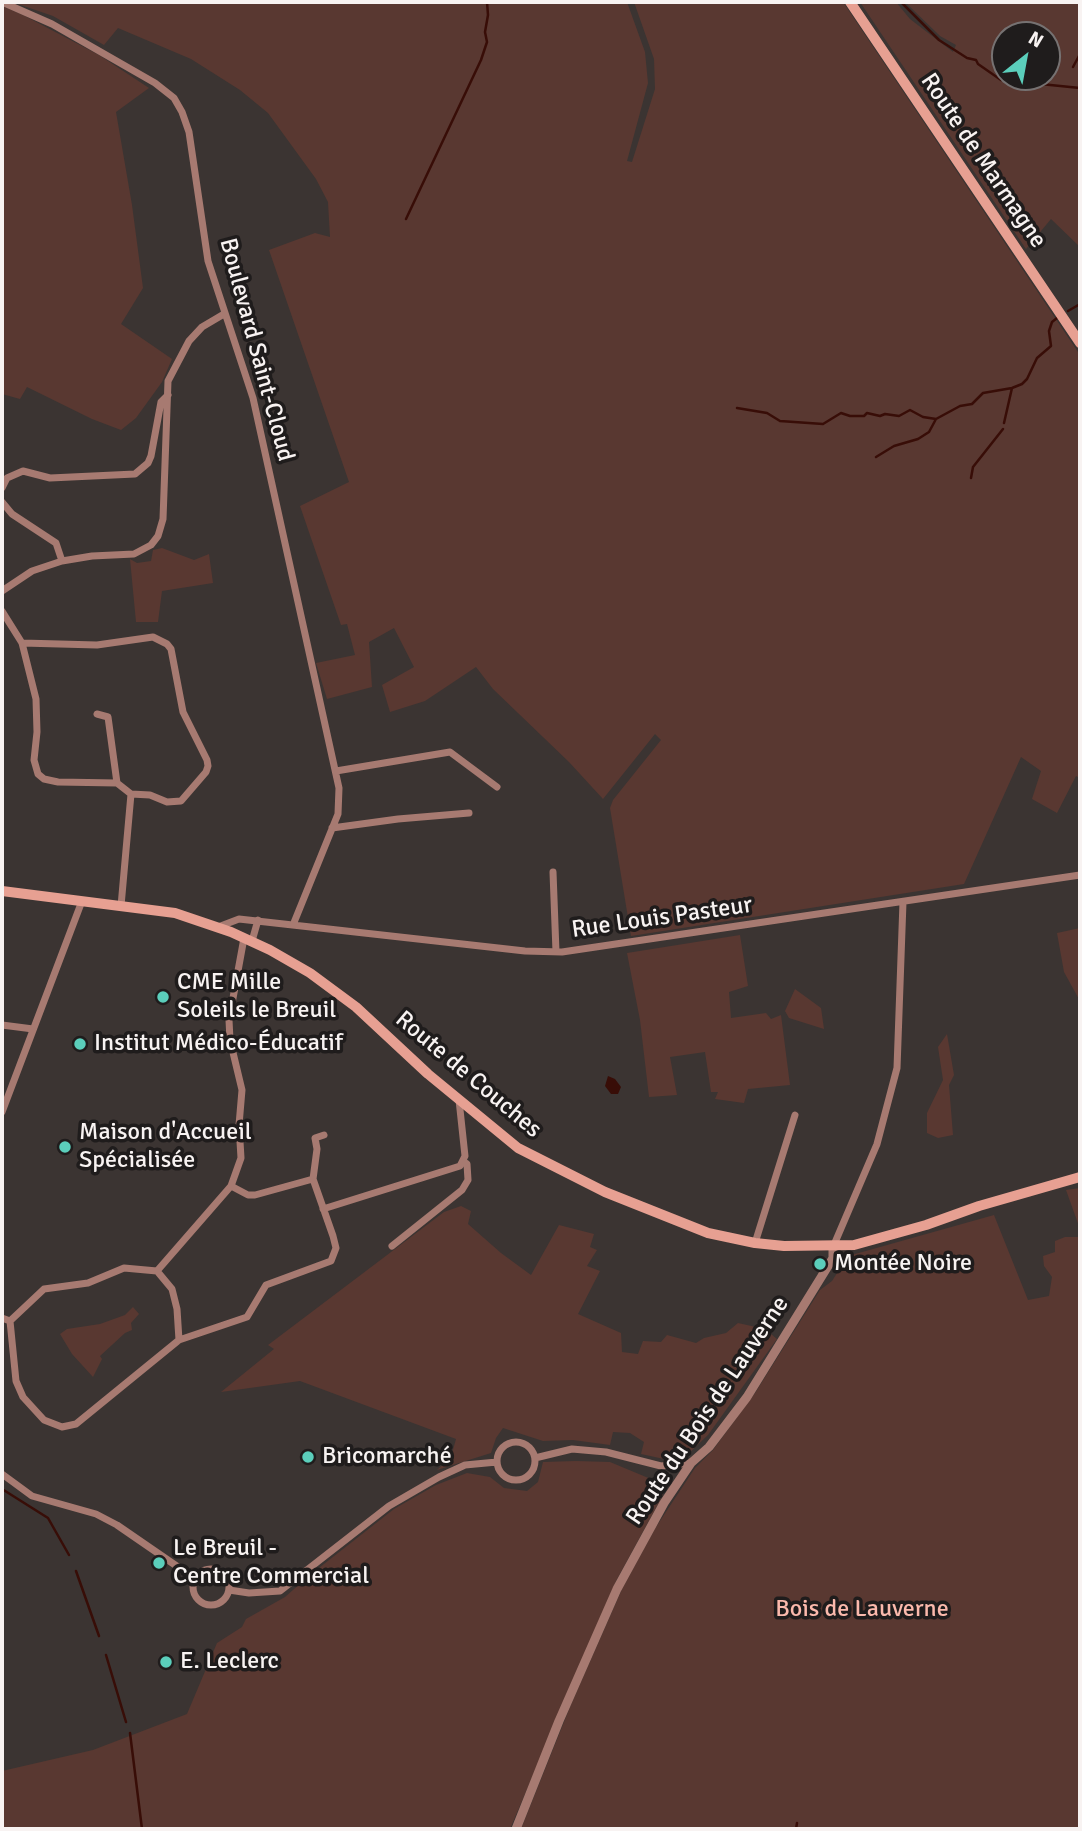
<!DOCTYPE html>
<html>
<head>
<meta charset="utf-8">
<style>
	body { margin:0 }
	#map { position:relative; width:1082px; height:1831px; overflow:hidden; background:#3b3432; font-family:Signika,sans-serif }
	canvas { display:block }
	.frame { position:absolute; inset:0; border:4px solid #f8f3f2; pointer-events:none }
	.north { position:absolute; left:991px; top:21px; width:70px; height:70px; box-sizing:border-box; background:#1f1c1c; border:2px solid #767272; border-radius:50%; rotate:31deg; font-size:19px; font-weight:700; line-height:28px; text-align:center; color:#f8f3f2 }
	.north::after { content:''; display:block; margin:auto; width:24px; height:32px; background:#5bcebb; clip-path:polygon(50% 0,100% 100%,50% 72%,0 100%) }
</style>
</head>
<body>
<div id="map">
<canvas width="1082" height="1831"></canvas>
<div class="frame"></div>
<div class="north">N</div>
</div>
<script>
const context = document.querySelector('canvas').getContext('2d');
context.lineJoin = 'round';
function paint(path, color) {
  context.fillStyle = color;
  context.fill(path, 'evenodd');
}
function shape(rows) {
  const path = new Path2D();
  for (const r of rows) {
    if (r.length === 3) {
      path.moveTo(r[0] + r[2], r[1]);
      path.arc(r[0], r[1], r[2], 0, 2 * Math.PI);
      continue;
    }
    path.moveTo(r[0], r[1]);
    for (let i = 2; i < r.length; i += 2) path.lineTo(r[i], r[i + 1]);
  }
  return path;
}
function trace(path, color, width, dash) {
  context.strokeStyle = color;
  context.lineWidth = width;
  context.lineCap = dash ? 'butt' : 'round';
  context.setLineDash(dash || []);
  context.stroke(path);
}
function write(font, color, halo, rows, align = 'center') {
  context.font = font + ' Signika,sans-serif';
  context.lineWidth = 7;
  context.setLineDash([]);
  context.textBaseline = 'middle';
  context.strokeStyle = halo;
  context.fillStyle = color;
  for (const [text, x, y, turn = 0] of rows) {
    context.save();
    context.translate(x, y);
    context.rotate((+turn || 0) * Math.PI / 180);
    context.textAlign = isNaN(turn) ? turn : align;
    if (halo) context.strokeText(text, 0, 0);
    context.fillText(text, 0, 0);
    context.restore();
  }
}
const green = shape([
	[12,2,627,2,645,52,648,83,627,161,632,162,655,89,654,59,634,2,843,2,1080,355,1080,778,1076,776,1057,813,1032,799,1041,771,1021,757,964,884,631,936,610,808,613,800,661,740,655,734,603,799,569,762,493,689,476,667,425,701,390,712,382,685,414,667,394,628,369,642,372,687,327,699,316,663,355,655,347,624,341,625,300,506,349,482,269,250,315,233,330,237,328,202,316,179,268,113,240,90,191,59,118,28,104,45,53,16],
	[860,2,896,2,910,19,953,52,956,45,940,36,905,2,1080,2,1080,247,1051,219,1026,249],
	[1005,35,1047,35,1047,77,1005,77],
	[2,6,23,15,99,55,149,88,116,112,132,205,143,288,121,324,172,359,162,382,136,418,121,430,92,419,27,387,20,399,2,394],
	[162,548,194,560,209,554,213,583,162,591,158,622,136,622,130,559,137,563,151,561,153,550],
	[1080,928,1080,1001,1064,972,1057,933],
	[740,935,748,986,729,992,731,1018,766,1013,771,1019,781,1015,790,1085,748,1089,744,1103,715,1099,718,1092,711,1092,705,1052,670,1057,677,1095,649,1097,640,1020,627,953],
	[795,989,821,1008,824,1029,789,1018,785,1011],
	[947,1034,954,1075,949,1085,953,1135,938,1138,927,1133,927,1113,943,1080,938,1047],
	[1080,1188,1080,1229,1066,1190],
	[461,1206,471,1211,468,1224,501,1253,531,1275,559,1225,594,1234,590,1247,597,1250,587,1266,600,1271,578,1314,621,1333,622,1352,638,1354,643,1341,661,1342,667,1335,696,1343,704,1338,726,1333,738,1323,765,1329,777,1339,708,1435,685,1457,664,1459,641,1454,644,1442,630,1433,613,1432,610,1445,573,1440,543,1441,503,1428,496,1438,491,1453,437,1470,451,1457,456,1439,300,1381,221,1392,274,1349,268,1345,444,1212],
	[994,1215,1028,1300,1049,1296,1052,1277,1044,1266,1043,1256,1055,1252,1055,1241,1065,1237,1080,1237,1080,1829,521,1829,570,1707,622,1589,656,1527,695,1468,713,1450,755,1393,820,1290,832,1281,848,1256],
	[133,1307,139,1314,131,1323,132,1330,125,1333,100,1356,102,1359,93,1377,72,1354,60,1334,67,1329,100,1324,125,1315],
	[576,1461,610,1462,658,1482,663,1495,616,1581,510,1829,2,1829,2,1771,93,1750,187,1714,217,1643,242,1627,246,1619,285,1597,310,1575,394,1509,436,1485,467,1473,490,1477,504,1488,527,1491,538,1482,543,1462]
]);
const water = shape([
	[608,1076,615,1079,621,1087,618,1094,611,1094,605,1086]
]);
const stream = shape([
	[901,2,939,40,967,58,976,60,978,64,1001,80,1080,88],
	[1073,67,1080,54],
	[406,219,481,60,487,42,485,32,488,15,487,2],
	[1068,311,1080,304],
	[737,408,767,413,780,421,823,424,841,413,850,416,864,416,867,413,880,416,885,414,899,416,910,410,923,417,936,419],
	[1004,423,1012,388],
	[876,457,894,446,918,439,929,432,936,419,960,406,972,404,983,393,1012,388,1022,384,1027,379,1037,358,1051,346,1049,331,1052,322,1057,318],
	[971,478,973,467,1003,429],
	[2,1489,48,1518,69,1555],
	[76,1571,99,1636],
	[106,1655,126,1722],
	[130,1733,142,1829],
	[796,1829,797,1823]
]);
const minor = shape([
	[2,2,52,24,155,83,174,98,182,112,189,132,208,261,253,398,339,788,338,814,293,925],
	[2,488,7,478,23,471,50,478,135,474,148,463,151,456,161,402,168,395],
	[2,502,12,514,56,543,62,561],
	[2,591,32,571,62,561,92,556,134,554,151,545,158,536,163,519,168,381,189,341,202,327,224,314],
	[2,611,22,643,36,699,37,732,34,760,38,774,44,779,58,782,117,783,131,794],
	[22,643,97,645,153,637,167,644,171,649,183,712,207,760,208,766,206,772,181,801,167,802,150,795,131,794,121,906],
	[97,714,108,717,117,783],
	[336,771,450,752,497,787],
	[332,828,398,819,469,813],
	[553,872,556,952],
	[218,927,239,919,525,951,562,952,1080,875],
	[252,941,258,920],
	[2,1025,33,1029],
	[2,1112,82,901],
	[231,1186,248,1195,255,1195,313,1179],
	[323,1209,460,1166,465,1156,459,1100],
	[755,1243,795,1115],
	[392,1246,462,1190,468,1180,467,1164,464,1162],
	[833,1247,877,1144,897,1068,903,902],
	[157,1271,172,1289,177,1309,179,1340],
	[2,1318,10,1321,16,1381,23,1397,44,1420,62,1427,76,1424,179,1340,247,1317,266,1285,331,1261,336,1248,333,1236,313,1179,317,1149,315,1138,324,1135],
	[10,1321,44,1289,88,1283,124,1268,157,1271,231,1186,241,1158,239,1125,242,1090,230,1040,229,1020,244,938],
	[516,1461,19],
	[535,1458,572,1449,606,1452,661,1466,691,1463],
	[2,1474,32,1496,96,1514,117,1525,194,1578],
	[211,1587,18],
	[229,1590,249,1593,280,1591,389,1506,439,1477,465,1465,497,1462]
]);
const tertiary = shape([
	[516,1829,559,1721,617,1589,664,1503,691,1463,709,1447,747,1397,833,1258,833,1247]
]);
const secondary = shape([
	[850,2,1080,343],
	[2,891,175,913,231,932,270,950,310,973,356,1007,428,1074,518,1148,605,1192,708,1233,755,1243,784,1246,854,1245,926,1225,979,1206,1080,1177]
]);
const markers = [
	[163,997,7,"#5bcebb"],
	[80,1044,7,"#5bcebb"],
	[65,1147,7,"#5bcebb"],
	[820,1264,7,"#5bcebb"],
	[308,1457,7,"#5bcebb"],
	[159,1563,7,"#5bcebb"],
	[166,1662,7,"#5bcebb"]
];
const streetNames = [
	["Route de Marmagne",983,161,56],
	["Boulevard Saint-Cloud",256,350,75],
	["Rue Louis Pasteur",662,918,-8],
	["Route de Couches",468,1075,40],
	["Route du Bois de Lauverne",708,1411,-56]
];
const poiNames = [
	["CME Mille",177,983],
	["Soleils le Breuil",177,1011],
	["Institut Médico-Éducatif",94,1044],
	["Maison d'Accueil",79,1133],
	["Spécialisée",79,1161],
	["Montée Noire",834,1264],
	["Bricomarché",322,1457],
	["Le Breuil -",173,1549],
	["Centre Commercial",173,1577],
	["E. Leclerc",180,1662]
];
const parkNames = [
	["Bois de Lauverne",862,1610]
];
paint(green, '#593831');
paint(water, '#380d07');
trace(stream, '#380d07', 2.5);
trace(minor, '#a77a71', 7);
trace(tertiary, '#a77a71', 9);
trace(secondary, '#e7a092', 10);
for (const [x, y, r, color] of markers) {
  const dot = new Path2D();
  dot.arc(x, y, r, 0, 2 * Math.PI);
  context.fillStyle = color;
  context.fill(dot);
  trace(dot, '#1f1c1c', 2.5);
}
write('24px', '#f8f3f2', '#1f1c1c', streetNames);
write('24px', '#f8f3f2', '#1f1c1c', poiNames, 'left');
write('24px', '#fbb9ac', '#1f1c1c', parkNames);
</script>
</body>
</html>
